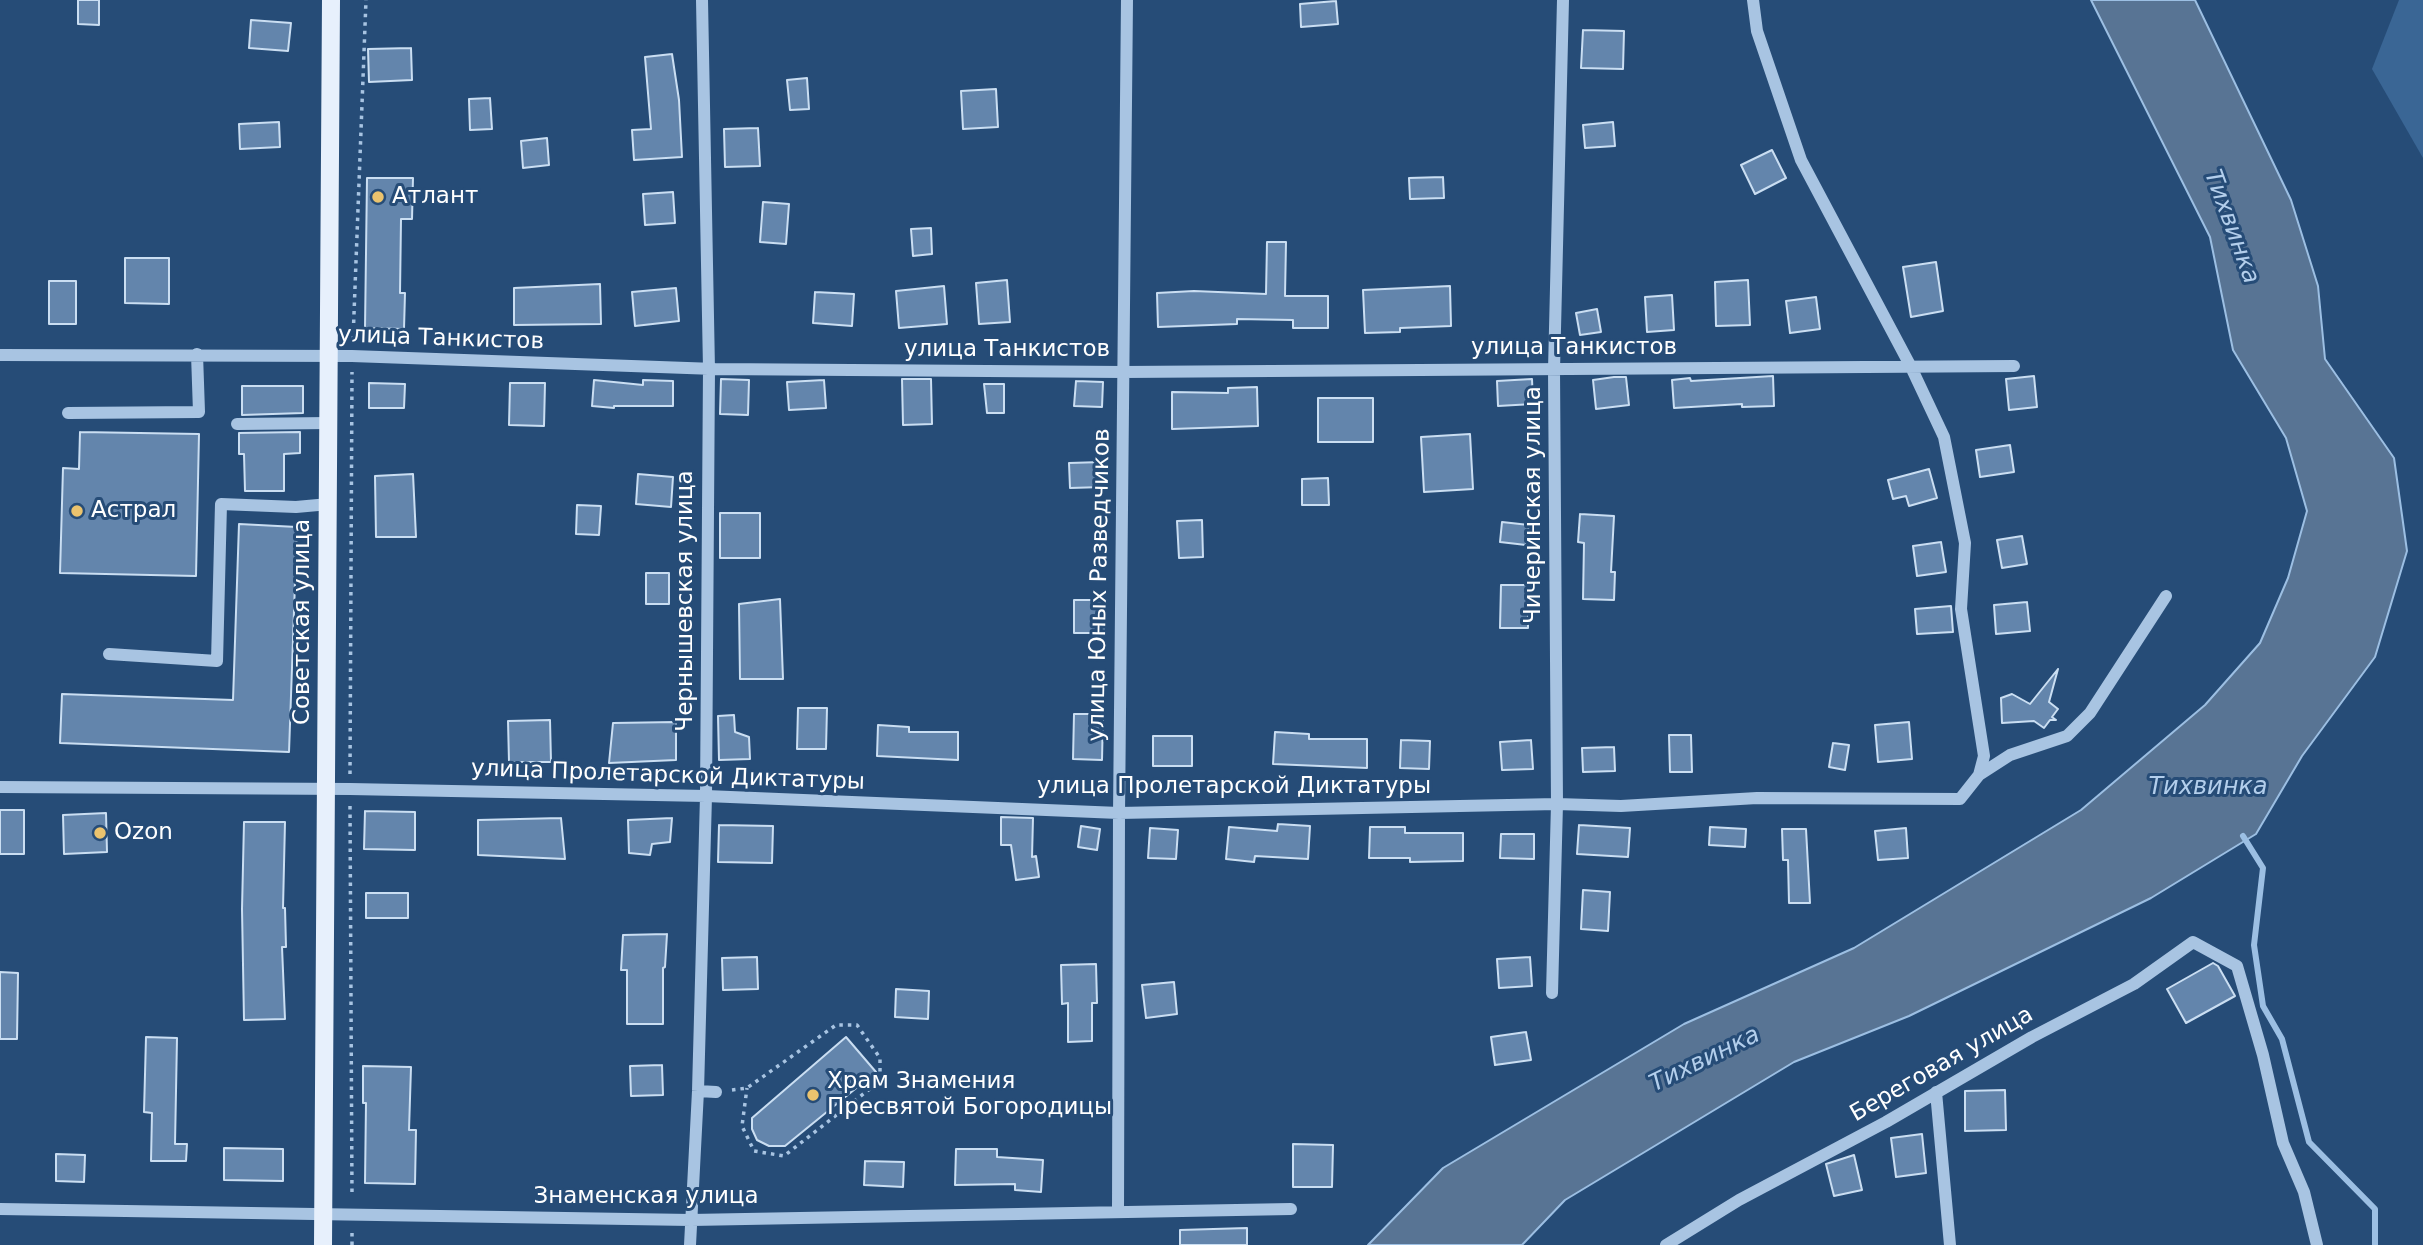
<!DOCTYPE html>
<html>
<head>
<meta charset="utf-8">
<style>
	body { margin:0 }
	canvas { display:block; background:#264c77 }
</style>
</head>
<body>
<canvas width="2423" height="1245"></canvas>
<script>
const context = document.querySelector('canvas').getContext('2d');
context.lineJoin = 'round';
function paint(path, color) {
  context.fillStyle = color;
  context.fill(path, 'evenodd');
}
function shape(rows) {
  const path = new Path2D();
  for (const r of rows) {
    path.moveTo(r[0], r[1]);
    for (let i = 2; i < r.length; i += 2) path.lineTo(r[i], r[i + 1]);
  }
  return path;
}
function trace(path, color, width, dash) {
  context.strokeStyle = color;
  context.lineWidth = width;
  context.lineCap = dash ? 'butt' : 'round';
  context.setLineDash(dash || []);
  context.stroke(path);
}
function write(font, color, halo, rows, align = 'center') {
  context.font = font + ' "DejaVu Sans",sans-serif';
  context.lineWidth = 6;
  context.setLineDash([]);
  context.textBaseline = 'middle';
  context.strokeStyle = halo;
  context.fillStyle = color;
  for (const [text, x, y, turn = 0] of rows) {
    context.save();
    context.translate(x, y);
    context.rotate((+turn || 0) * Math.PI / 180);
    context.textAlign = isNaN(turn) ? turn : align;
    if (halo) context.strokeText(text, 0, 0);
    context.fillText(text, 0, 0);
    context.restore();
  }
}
const green = shape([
	[2399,0,2423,0,2423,158,2372,69]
]);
const water = shape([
	[2091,0,2195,0,2291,200,2318,286,2325,359,2394,458,2407,551,2375,657,2302,756,2256,834,2151,898,1909,1016,1794,1062,1565,1200,1522,1245,1368,1245,1443,1168,1684,1024,1854,948,2081,810,2205,705,2260,643,2288,578,2307,511,2286,438,2233,350,2210,237,2091,0]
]);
const stream = shape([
	[2243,836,2263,868,2254,945,2263,1006,2282,1039,2309,1142,2375,1209,2375,1245]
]);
const building = shape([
	[78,0,99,0,99,25,78,24,78,0],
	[1336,1,1338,24,1301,27,1300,4,1336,1],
	[251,20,291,23,288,51,249,48,251,20],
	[1583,30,1624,31,1623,69,1581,68,1583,30],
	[411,48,412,80,369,82,368,49,411,48],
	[672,54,679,100,682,157,634,160,632,130,651,129,645,57,672,54],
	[807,78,809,109,790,110,787,80,807,78],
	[996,89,998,127,963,129,961,91,996,89],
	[490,98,492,129,470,130,469,99,490,98],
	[279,122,280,147,240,149,239,124,279,122],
	[1613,122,1615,146,1585,148,1583,125,1613,122],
	[758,128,760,166,725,167,724,129,758,128],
	[547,138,549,165,523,168,521,141,547,138],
	[1772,150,1786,178,1755,194,1741,165,1772,150],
	[1443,177,1444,198,1410,199,1409,178,1443,177],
	[367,178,413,178,412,219,401,219,400,293,405,293,404,329,365,328,367,178],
	[673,192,675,223,645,225,643,194,673,192],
	[763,202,789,204,786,244,760,242,763,202],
	[931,228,932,254,913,256,911,229,931,228],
	[1267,242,1286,242,1285,296,1328,296,1328,328,1293,328,1293,320,1237,319,1237,324,1158,327,1157,293,1194,291,1266,294,1267,242],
	[125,258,169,258,169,304,125,303,125,258],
	[1936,262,1943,311,1911,317,1903,267,1936,262],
	[1007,280,1010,322,979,324,976,283,1007,280],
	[1748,280,1750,325,1716,326,1715,282,1748,280],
	[49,281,76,281,76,324,49,324,49,281],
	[600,284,601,324,514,325,514,288,600,284],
	[944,286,947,324,899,328,896,291,944,286],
	[1450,286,1451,326,1400,328,1400,332,1365,333,1363,290,1450,286],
	[676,288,679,321,635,326,632,292,676,288],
	[815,292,854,294,852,326,813,323,815,292],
	[1672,295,1674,330,1647,332,1645,297,1672,295],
	[1816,297,1820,329,1790,333,1786,301,1816,297],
	[1597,309,1601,332,1580,335,1576,313,1597,309],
	[1773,376,1774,406,1742,407,1742,404,1674,408,1672,380,1690,378,1691,381,1773,376],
	[2034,376,2037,407,2009,410,2006,379,2034,376],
	[1614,377,1626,377,1629,405,1596,409,1593,380,1614,377],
	[721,379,749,380,748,415,720,414,721,379],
	[902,379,931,379,932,424,903,425,902,379],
	[1532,379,1533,404,1498,406,1497,381,1532,379],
	[594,380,643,385,643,380,673,381,673,406,614,406,614,408,592,406,594,380],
	[824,380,826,408,789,410,787,382,824,380],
	[1076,381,1103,382,1102,407,1074,406,1076,381],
	[369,383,405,384,404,408,369,408,369,383],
	[510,383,545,383,544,426,509,425,510,383],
	[984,384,1004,384,1004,413,987,413,984,384],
	[242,386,303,386,303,413,242,415,242,386],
	[1257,387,1258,426,1172,429,1172,392,1228,393,1228,388,1257,387],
	[1318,398,1373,398,1373,442,1318,442,1318,398],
	[80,432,199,434,196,576,60,573,63,468,79,469,80,432],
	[300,432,300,453,284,454,284,491,245,491,244,454,239,454,239,433,300,432],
	[1470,434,1473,489,1424,492,1421,437,1470,434],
	[2010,445,2014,472,1980,477,1976,450,2010,445],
	[1102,462,1103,487,1070,488,1069,463,1102,462],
	[1929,469,1937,498,1909,506,1906,496,1893,499,1888,480,1929,469],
	[413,474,416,537,376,537,375,476,413,474],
	[638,474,673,477,671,507,636,504,638,474],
	[1328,478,1329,505,1302,505,1302,479,1328,478],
	[577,505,601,506,599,535,576,534,577,505],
	[720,513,760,513,760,558,720,558,720,513],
	[1580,514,1614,516,1611,572,1615,572,1614,600,1583,599,1584,543,1578,542,1580,514],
	[1202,520,1203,557,1179,558,1177,521,1202,520],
	[1502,522,1529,525,1526,545,1500,542,1502,522],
	[239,524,297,527,289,752,60,743,62,694,233,700,239,524],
	[2022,536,2027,564,2002,568,1997,540,2022,536],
	[1941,542,1946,572,1917,576,1913,546,1941,542],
	[646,573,669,573,669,604,646,604,646,573],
	[1501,585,1528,585,1528,628,1500,628,1501,585],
	[780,599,783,679,740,679,739,604,780,599],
	[1074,600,1104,600,1104,633,1074,633,1074,600],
	[2027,602,2030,631,1996,634,1994,605,2027,602],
	[1951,606,1953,632,1917,634,1915,609,1951,606],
	[2058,669,2049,702,2058,709,2052,717,2056,720,2050,720,2044,728,2034,721,2002,723,2001,698,2012,694,2030,704,2058,669],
	[798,708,827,708,826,749,797,749,798,708],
	[1074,714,1103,714,1102,760,1073,759,1074,714],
	[734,715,735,732,749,737,750,759,719,760,718,716,734,715],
	[550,720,551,762,509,762,508,721,550,720],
	[676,722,676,760,609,763,613,723,676,722],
	[1909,722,1912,759,1878,762,1875,725,1909,722],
	[878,725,909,727,909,732,958,732,958,760,877,756,878,725],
	[1275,732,1309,734,1309,739,1367,739,1367,768,1273,764,1275,732],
	[1669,735,1691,735,1692,772,1670,772,1669,735],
	[1153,736,1192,736,1192,766,1153,766,1153,736],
	[1401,740,1430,741,1429,769,1400,768,1401,740],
	[1531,740,1533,769,1502,770,1500,742,1531,740],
	[1833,743,1849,745,1845,770,1829,767,1833,743],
	[1614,747,1615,771,1583,772,1582,748,1614,747],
	[0,810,24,810,24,854,0,854,0,810],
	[365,811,415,812,415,850,364,849,365,811],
	[106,813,107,852,64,854,63,815,106,813],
	[1001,817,1033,818,1032,857,1036,856,1039,877,1016,880,1011,845,1001,845,1001,817],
	[561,818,565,859,478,855,478,820,561,818],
	[672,818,670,842,652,844,650,855,629,853,628,820,672,818],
	[244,822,285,822,283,908,285,908,286,947,282,947,285,1019,244,1020,242,909,244,822],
	[1278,824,1310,826,1308,859,1255,856,1254,862,1226,859,1229,827,1277,831,1278,824],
	[719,825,773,826,772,863,718,862,719,825],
	[1579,825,1630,828,1628,857,1577,854,1579,825],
	[1081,826,1100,829,1097,850,1078,847,1081,826],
	[1370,827,1405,827,1405,833,1463,833,1463,861,1410,862,1410,858,1369,858,1370,827],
	[1710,827,1746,829,1745,847,1709,845,1710,827],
	[1150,828,1178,830,1176,859,1148,858,1150,828],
	[1906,828,1908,858,1878,860,1875,831,1906,828],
	[1782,829,1806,829,1810,903,1789,903,1788,860,1783,860,1782,829],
	[1501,834,1534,834,1534,859,1500,858,1501,834],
	[1583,890,1610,892,1608,931,1581,929,1583,890],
	[366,893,408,893,408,918,366,918,366,893],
	[667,934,665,967,663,968,663,1024,627,1024,627,970,621,970,623,935,667,934],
	[757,957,758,989,723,990,722,958,757,957],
	[1530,957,1532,986,1499,988,1497,959,1530,957],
	[2213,963,2218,966,2235,996,2186,1023,2167,989,2213,963],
	[1096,964,1097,1003,1092,1003,1092,1041,1068,1042,1068,1003,1062,1004,1061,965,1096,964],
	[0,972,18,973,17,1039,0,1039,0,972],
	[1174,982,1177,1014,1146,1018,1142,985,1174,982],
	[896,989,929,991,928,1019,895,1017,896,989],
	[1526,1032,1531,1060,1495,1065,1491,1037,1526,1032],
	[146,1037,177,1038,175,1144,187,1144,186,1161,151,1161,152,1113,144,1112,146,1037],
	[846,1037,876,1072,785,1146,769,1146,757,1140,752,1129,752,1118,846,1037],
	[662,1065,663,1095,631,1096,630,1066,662,1065],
	[363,1066,411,1067,409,1130,416,1130,415,1184,365,1183,366,1103,363,1103,363,1066],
	[2005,1090,2006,1130,1965,1131,1965,1091,2005,1090],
	[1922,1134,1926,1173,1896,1177,1891,1138,1922,1134],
	[1293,1144,1333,1145,1332,1187,1293,1187,1293,1144],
	[224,1148,283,1149,283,1181,224,1180,224,1148],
	[956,1149,997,1149,997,1157,1043,1160,1041,1192,1015,1190,1015,1184,955,1185,956,1149],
	[56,1154,85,1155,84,1182,56,1181,56,1154],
	[1854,1155,1862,1190,1834,1196,1826,1164,1854,1155],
	[865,1161,904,1162,903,1187,864,1185,865,1161],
	[1247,1228,1247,1245,1180,1245,1180,1230,1247,1228]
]);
const path = shape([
	[353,340,366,0],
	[350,774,352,372],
	[350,806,352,1197],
	[732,1090,747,1088,836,1025,857,1025,880,1058,880,1081,784,1156,754,1151,742,1126,747,1088],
	[352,1245,352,1230]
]);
const minor = shape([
	[1753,0,1757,31,1801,160,1911,367,1944,437,1965,543,1961,609,1984,756,1979,775],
	[0,355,352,356,715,369,1123,372,2014,366],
	[68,413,199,412,197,354],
	[237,424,329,423],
	[109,654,217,661,221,504,296,507,329,504],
	[0,787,350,789,706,796,1119,813,1557,804,1621,806,1757,798,1960,799,1979,775,2010,755,2067,736,2090,713,2166,596],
	[1552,993,1557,804,1554,370,1563,0],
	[698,1091,716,1092],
	[1936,1092,1950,1245],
	[0,1209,691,1220,1291,1209],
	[1118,1212,1119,813,1127,0],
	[690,1245,698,1091,706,796,709,369,702,0],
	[1666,1245,1739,1200,1886,1122,2032,1037,2134,984,2193,942,2237,966,2263,1055,2283,1143,2304,1192,2317,1245]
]);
const major = shape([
	[323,1245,331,0]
]);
const markers = [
	[378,197,7,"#ebc36e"],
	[77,511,7,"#ebc36e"],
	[100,833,7,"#ebc36e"],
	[813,1095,7,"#ebc36e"]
];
const poiNames = [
	["Атлант",392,197],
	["Астрал",91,511],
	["Ozon",114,833],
	["Храм Знамения",827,1082],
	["Пресвятой Богородицы",827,1108]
];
const streetNames = [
	["улица Танкистов",441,339,2],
	["улица Танкистов",1574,348],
	["улица Танкистов",1007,350],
	["Чичеринская улица",1534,505,-90],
	["улица Юных Разведчиков",1100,585,-89],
	["Чернышевская улица",686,601,-90],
	["Советская улица",303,622,-90],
	["улица Пролетарской Диктатуры",668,776,2],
	["улица Пролетарской Диктатуры",1234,787],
	["Береговая улица",1942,1065,-30],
	["Знаменская улица",646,1197]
];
const waterNames = [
	["Тихвинка",2231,227,70],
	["Тихвинка",2208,788],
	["Тихвинка",1705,1060,-26]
];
paint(green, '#3a6695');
paint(water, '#587494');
trace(water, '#9cbfe3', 2);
trace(stream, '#9cbfe3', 6);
paint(building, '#6385ac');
trace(building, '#cadef2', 2);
trace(path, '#a8c4e2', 3.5, [3.5, 5]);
trace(minor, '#a8c4e2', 12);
trace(major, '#e7f0fc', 18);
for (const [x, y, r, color] of markers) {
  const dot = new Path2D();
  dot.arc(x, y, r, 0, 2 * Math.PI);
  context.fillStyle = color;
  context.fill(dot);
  trace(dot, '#264c77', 2.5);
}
write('23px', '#fff', '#264c77', poiNames, 'left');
write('23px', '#fff', '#264c77', streetNames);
write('italic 24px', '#b3ceeb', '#264c77', waterNames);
</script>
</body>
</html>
